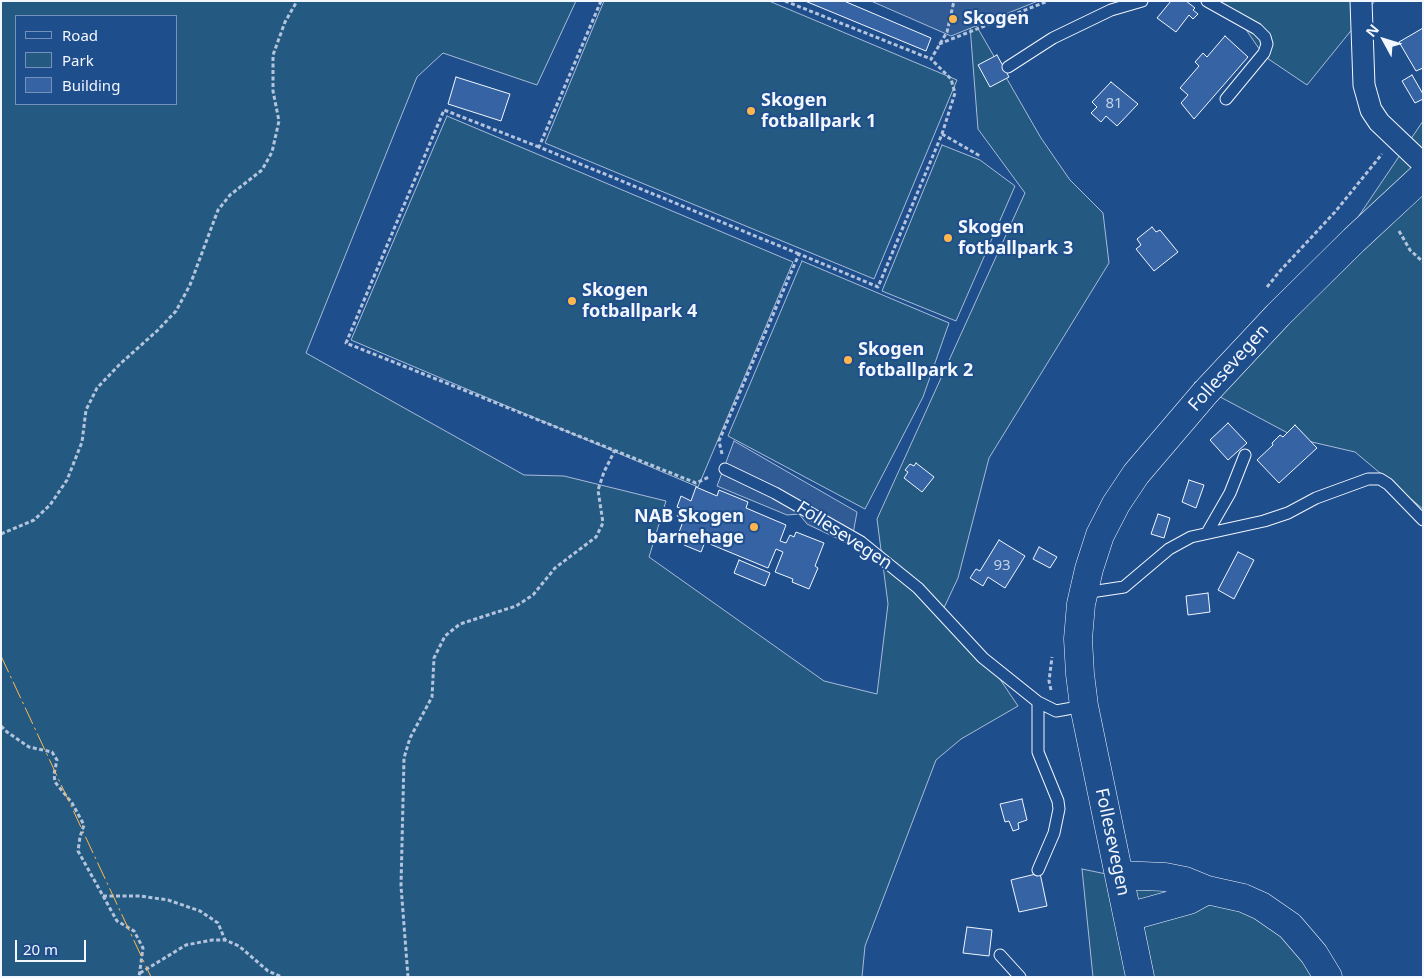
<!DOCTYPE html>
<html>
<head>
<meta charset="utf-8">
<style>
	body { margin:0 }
	#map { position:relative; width:1424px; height:978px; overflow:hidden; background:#1f4e8c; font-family:"Noto Sans",sans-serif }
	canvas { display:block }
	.frame { position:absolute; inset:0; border:2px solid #f2f6ff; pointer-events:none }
	.legend { position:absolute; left:15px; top:15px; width:162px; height:90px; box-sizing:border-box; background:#1f4e8c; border:1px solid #7391ba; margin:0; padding:6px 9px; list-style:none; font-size:15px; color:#f2f6ff }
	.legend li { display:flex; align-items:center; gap:10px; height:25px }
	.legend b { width:25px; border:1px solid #7391ba }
	.north { position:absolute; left:1359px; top:15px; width:50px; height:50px; -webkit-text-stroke:4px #1f4e8c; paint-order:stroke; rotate:309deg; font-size:14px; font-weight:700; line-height:20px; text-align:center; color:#f2f6ff }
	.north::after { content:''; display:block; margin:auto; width:18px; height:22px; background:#f2f6ff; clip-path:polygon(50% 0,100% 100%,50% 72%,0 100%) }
	.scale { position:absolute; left:15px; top:940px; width:71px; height:22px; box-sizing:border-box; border:2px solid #f2f6ff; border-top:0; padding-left:6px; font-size:15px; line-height:18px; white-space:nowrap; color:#f2f6ff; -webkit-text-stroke:4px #1f4e8c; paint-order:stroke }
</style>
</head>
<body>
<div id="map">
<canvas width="1424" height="978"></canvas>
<div class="frame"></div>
<ul class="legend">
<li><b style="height:6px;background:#1f4e8c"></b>Road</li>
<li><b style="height:14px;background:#245a82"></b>Park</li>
<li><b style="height:14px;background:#3563a3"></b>Building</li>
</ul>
<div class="north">N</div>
<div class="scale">20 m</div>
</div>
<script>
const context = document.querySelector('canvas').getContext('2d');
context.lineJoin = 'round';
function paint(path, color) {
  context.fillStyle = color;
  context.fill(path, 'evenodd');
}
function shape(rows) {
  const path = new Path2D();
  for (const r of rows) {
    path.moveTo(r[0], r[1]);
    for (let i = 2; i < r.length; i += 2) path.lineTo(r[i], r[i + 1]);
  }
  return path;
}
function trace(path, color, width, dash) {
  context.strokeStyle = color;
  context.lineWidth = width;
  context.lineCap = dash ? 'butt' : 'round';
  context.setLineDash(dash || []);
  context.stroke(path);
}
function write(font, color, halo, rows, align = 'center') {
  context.font = font + ' "Noto Sans",sans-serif';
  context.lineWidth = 4;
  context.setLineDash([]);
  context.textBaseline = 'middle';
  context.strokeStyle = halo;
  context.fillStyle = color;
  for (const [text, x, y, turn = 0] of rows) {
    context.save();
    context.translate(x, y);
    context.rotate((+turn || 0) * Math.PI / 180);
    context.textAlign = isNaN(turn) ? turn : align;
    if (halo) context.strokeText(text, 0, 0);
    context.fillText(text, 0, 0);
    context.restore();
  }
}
const green = shape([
	[1,1,576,1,537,85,443,53,417,77,306,353,524,475,564,476,666,501,649,557,824,681,877,694,888,604,877,519,1025,193,978,129,969,13,1041,138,1070,180,1103,213,1109,263,989,458,958,578,941,614,983,654,1018,706,961,739,936,760,865,946,862,977,1,977,1,1],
	[16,16,176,16,176,104,16,104,16,16],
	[604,1,769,1,957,80,874,279,545,143,604,1],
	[1220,1,1375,1,1307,85,1264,56,1234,12,1220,1],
	[447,116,793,262,698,487,351,340,447,116],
	[1423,121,1423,509,1355,452,1299,439,1194,383,1283,328,1423,121],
	[942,145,980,160,1015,186,956,321,882,291,942,145],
	[802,261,949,323,923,397,865,509,728,436,802,261],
	[1082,869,1280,910,1328,977,1093,977,1082,869]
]);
const parking = shape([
	[871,1,1038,1,951,36,871,1],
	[734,441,857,512,851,545,807,524,799,514,787,515,717,486,734,441]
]);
const building = shape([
	[805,1,844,1,931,38,926,51,805,1],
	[1171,1,1186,1,1195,8,1193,10,1198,14,1193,19,1189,15,1176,32,1157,18,1171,1],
	[1423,28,1423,68,1416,71,1399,42,1423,28],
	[1225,36,1248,57,1194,119,1181,103,1188,95,1180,88,1199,66,1195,62,1203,53,1207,57,1225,36],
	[997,55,1009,77,990,87,978,65,997,55],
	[1412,75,1423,94,1423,99,1415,103,1402,81,1412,75],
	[456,77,510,94,501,121,448,104,456,77],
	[1111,82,1138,104,1117,126,1106,116,1101,122,1091,113,1097,107,1092,102,1111,82],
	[1152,227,1156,232,1160,230,1178,252,1154,271,1136,249,1141,245,1137,239,1152,227],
	[1228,423,1247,443,1228,460,1210,440,1228,423],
	[1295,425,1317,448,1279,483,1257,460,1273,445,1272,443,1280,435,1283,437,1295,425],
	[916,463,934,477,922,492,904,478,908,472,905,470,910,464,914,466,916,463],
	[1189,480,1204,485,1196,508,1182,502,1189,480],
	[696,487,717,496,719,490,748,502,746,508,786,525,780,541,786,543,790,535,794,537,796,532,824,543,815,566,818,568,809,589,792,582,793,579,775,572,783,552,776,549,768,568,705,542,701,552,684,545,689,536,679,532,684,519,677,516,680,508,677,507,681,496,691,501,696,487],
	[1158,514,1170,518,1164,538,1151,534,1158,514],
	[999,540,1025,556,1005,588,988,577,983,586,970,578,976,569,980,571,999,540],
	[1039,547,1057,557,1050,568,1033,559,1039,547],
	[1238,552,1254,560,1234,599,1218,590,1238,552],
	[739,560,770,573,765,586,734,573,739,560],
	[1208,593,1210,612,1188,615,1186,596,1208,593],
	[1022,799,1027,820,1018,823,1019,829,1013,831,1009,821,1005,822,1000,804,1022,799],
	[1040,873,1047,906,1019,912,1011,880,1040,873],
	[967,927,992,930,989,956,963,953,967,927]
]);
const path = shape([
	[601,1,539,147,799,254],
	[785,1,931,59],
	[939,44,1048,1],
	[942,134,980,156],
	[539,147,444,110,346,343,696,483,709,477],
	[1399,231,1410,250,1423,262],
	[1267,287,1280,271,1335,212,1382,154],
	[722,454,719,441,799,254,878,287,942,134,955,93,951,79,931,59,947,32,954,1],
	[1,534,34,520,50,505,67,480,82,442,86,410,97,388,120,364,158,330,176,311,190,285,218,210,230,195,262,170,272,152,279,121,273,91,273,55,285,22,297,1],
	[1051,690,1049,681,1052,657],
	[1,726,7,732,29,747,52,752,57,760,54,774,55,782,72,803,84,825,80,837,78,851,117,921,134,931,143,948,139,977],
	[103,896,140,896,168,900,200,911,218,923,225,940],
	[140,973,186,945,212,940,225,940,239,946,268,971,282,977],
	[408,977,401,886,404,758,410,738,432,697,434,658,445,636,460,624,516,606,533,595,555,568,596,537,603,523,598,490,604,472,615,450]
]);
const lane = shape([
	[1207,1,1257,29,1265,37,1267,44,1264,53,1226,99],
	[1008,67,1053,38,1111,10,1142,1],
	[725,469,775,493,861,542,918,588,983,658,1038,702,1056,711,1084,706],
	[1207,533,1230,493,1245,455],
	[1084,593,1124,587,1169,549,1191,537,1264,521,1288,513,1316,498,1368,479,1380,479,1388,484,1423,520],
	[1038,702,1038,752,1058,801,1059,809,1054,833,1038,870],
	[1000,955,1020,977]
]);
const street = shape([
	[1361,1,1364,85,1371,110,1379,122,1423,164]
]);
const secondary = shape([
	[1119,875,1165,877,1185,881,1207,890,1243,898,1261,906,1290,926,1314,954,1328,977],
	[1128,917,1189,900,1207,890],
	[1140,977,1084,706,1080,674,1078,639,1081,604,1089,569,1100,535,1116,504,1136,474,1205,393,1278,315,1354,240,1423,176]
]);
const power = shape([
	[1,656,151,977]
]);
const markers = [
	[953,19,5,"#ffb74d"],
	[751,111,5,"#ffb74d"],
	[948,238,5,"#ffb74d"],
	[572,301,5,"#ffb74d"],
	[848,360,5,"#ffb74d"],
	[754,527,5,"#ffb74d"]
];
const numberNames = [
	["81",1114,104],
	["93",1002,566]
];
const poiNames = [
	["Skogen",963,19],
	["Skogen",761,101],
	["fotballpark 1",761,122],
	["Skogen",958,228],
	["fotballpark 3",958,249],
	["Skogen",582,291],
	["fotballpark 4",582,312],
	["Skogen",858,350],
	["fotballpark 2",858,371],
	["NAB Skogen",744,517,"right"],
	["barnehage",744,538,"right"]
];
const streetNames = [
	["Follesevegen",1229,368,-48],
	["Follesevegen",844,536,33],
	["Follesevegen",1112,842,78]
];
paint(green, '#245a82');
trace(green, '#a8bbd7', 1);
paint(parking, '#305b95');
trace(parking, '#a8bbd7', 1);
paint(building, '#3563a3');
trace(building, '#f2f6ff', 1);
trace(lane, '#f2f6ff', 13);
trace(street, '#f2f6ff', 23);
trace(secondary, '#f2f6ff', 29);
trace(path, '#b3c4dc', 3, [4, 2.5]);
trace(lane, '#1f4e8c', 11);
trace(street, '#1f4e8c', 21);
trace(secondary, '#1f4e8c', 28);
trace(power, '#ffb74d', 1, [18, 4, 2.5, 4]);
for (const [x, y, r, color] of markers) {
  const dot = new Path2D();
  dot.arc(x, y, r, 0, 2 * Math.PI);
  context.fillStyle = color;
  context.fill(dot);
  trace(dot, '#1f4e8c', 2);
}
write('15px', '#c3d1e8', null, numberNames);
write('bold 18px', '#f2f6ff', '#1f4e8c', poiNames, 'left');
write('18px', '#f2f6ff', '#1f4e8c', streetNames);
</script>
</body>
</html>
